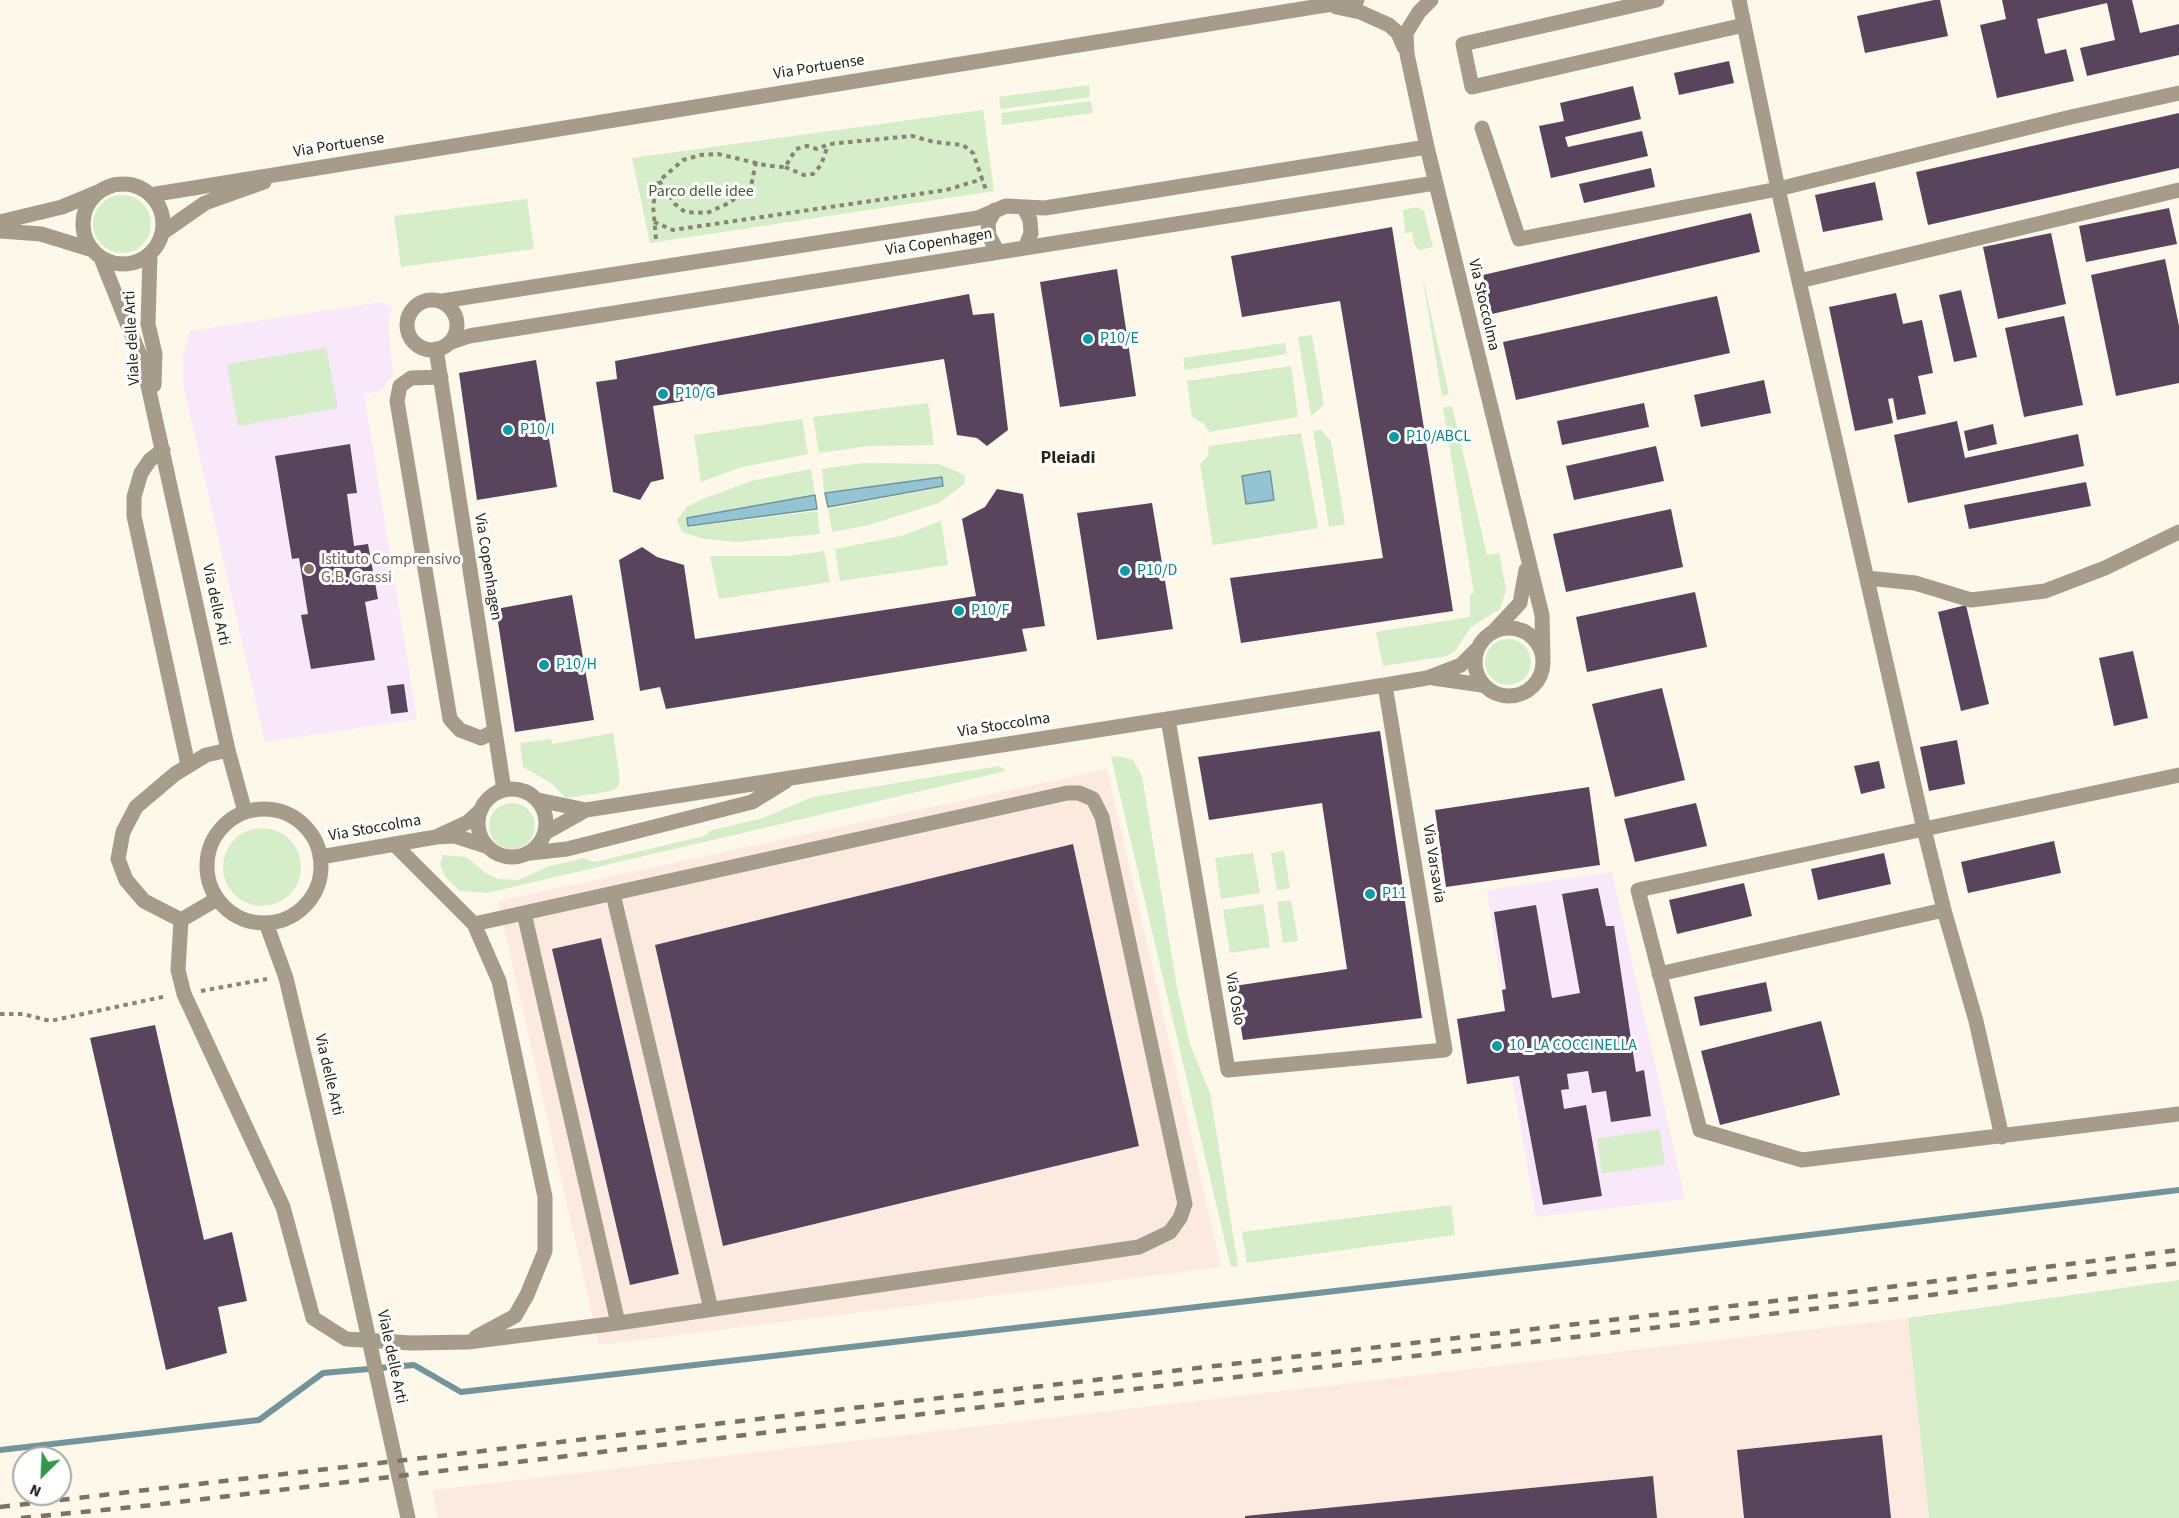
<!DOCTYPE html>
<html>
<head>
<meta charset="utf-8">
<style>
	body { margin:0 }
	#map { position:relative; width:2179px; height:1518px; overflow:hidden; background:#fdf8e9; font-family:"Source Sans 3",sans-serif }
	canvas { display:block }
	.north { position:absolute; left:12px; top:1446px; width:60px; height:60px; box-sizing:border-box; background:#fff; border:2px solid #a9a7a1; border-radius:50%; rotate:204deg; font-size:16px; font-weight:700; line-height:24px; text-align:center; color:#282315 }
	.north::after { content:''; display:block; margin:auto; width:21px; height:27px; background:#33964b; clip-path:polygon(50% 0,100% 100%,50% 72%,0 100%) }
</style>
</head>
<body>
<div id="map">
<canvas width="2179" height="1518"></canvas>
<div class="north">N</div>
</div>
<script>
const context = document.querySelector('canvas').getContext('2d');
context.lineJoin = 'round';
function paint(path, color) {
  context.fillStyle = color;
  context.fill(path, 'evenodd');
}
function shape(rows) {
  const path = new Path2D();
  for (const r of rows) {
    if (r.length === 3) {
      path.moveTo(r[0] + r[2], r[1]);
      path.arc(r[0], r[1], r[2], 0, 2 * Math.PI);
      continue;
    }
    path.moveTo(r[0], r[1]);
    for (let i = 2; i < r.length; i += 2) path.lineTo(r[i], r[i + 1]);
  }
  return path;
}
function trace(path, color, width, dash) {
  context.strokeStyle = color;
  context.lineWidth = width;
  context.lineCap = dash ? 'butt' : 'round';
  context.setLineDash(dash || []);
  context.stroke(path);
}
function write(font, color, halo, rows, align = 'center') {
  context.font = font + ' "Source Sans 3",sans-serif';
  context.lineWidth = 6;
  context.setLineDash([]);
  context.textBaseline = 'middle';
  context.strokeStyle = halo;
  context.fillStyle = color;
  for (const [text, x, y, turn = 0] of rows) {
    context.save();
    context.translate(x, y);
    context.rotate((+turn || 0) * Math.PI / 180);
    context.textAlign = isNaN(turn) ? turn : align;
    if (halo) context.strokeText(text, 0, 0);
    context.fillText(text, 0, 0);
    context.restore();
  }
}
const commercial = shape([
	[1107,769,1221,1267,599,1345,498,901],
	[1908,1318,1929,1518,437,1518,433,1490]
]);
const education = shape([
	[382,302,392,307,388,323,393,376,380,391,364,394,417,719,265,742,183,384,183,356,190,331],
	[1612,872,1685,1199,1536,1217,1512,1077,1467,1084,1457,1019,1505,1011,1487,890]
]);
const green = shape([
	[1089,85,1090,97,1001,109,999,97],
	[1091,101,1093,113,1002,125,1001,113],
	[983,110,994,191,650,243,632,158],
	[122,224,29],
	[527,199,534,249,401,267,394,216],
	[1417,207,1424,211,1433,247,1419,250,1414,244,1412,232,1405,233,1403,210],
	[1422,274,1449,394,1442,396],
	[1312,335,1324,405,1311,416,1298,337],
	[1285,343,1287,354,1185,370,1183,358],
	[326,348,338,408,238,426,227,364],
	[1291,366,1298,417,1209,432,1204,424,1192,417,1187,381],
	[928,403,934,445,869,446,819,453,813,417],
	[1452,406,1487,555,1499,553,1506,590,1500,609,1471,627,1455,651,1447,656,1383,666,1376,632,1470,617,1470,594,1474,593,1443,408],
	[802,419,808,454,742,467,701,482,694,435],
	[1321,430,1331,441,1345,524,1329,527,1313,431],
	[1301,433,1318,528,1213,545,1200,464,1208,456,1209,446],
	[863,463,939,464,965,475,964,484,939,503,869,525,832,532,828,509,943,487,942,477,824,492,822,469],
	[811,469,815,494,686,518,688,527,817,511,820,534,737,542,704,539,682,532,677,520,687,507,703,499,751,481],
	[941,521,948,565,840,581,835,549,901,536],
	[824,551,830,582,719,599,710,556,788,556],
	[1508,662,23],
	[613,733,620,780,617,788,611,791,566,798,551,783,523,767,520,743,551,739,552,744],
	[1118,756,1133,760,1142,776,1177,988,1190,1044,1210,1093,1238,1266,1231,1267,1111,757],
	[999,766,1006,771,487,893,460,891,445,877,440,864,443,855,466,857,486,873,498,879,518,880,550,866,584,858,594,862,704,836,712,830,763,818,812,797],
	[512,826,23],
	[262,867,39],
	[1284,851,1290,888,1277,890,1271,853],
	[1253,853,1260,893,1221,899,1215,858],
	[1291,900,1298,941,1283,943,1277,902],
	[1263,904,1270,947,1230,953,1223,910],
	[1659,1129,1665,1164,1602,1174,1597,1139],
	[1451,1205,1455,1235,1247,1263,1242,1232],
	[2179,1280,2179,1518,1929,1518,1908,1318]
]);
const water = shape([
	[1270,471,1274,500,1246,504,1242,476,1270,471],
	[942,477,943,486,828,507,825,493,942,477],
	[815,495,817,509,688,526,687,518,815,495]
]);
const stream = shape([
	[0,1450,259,1420,323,1373,414,1365,461,1392,1612,1259,2179,1190]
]);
const building = shape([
	[1934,0,1940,0,1948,36,1865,53,1857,16],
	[2002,0,2132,0,2140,33,2179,24,2179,55,2087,76,2080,48,2115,40,2107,3,2037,19,2045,54,2066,49,2074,81,1997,98,1980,25,2006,19],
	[1729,61,1734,83,1679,95,1674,73],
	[1633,86,1641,119,1565,137,1568,147,1642,131,1648,156,1551,178,1539,126,1564,121,1560,103],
	[2179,113,2179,168,1928,225,1916,172],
	[1651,168,1655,187,1584,203,1579,184],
	[1875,182,1883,220,1823,232,1815,195],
	[2169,208,2177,244,2086,262,2079,226],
	[1751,213,1760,252,1492,314,1483,275],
	[1392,227,1453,611,1241,643,1230,578,1383,558,1340,301,1242,317,1231,256],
	[2051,233,2066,304,1998,319,1983,247],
	[2165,259,2179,326,2179,383,2116,396,2091,275],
	[1117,269,1136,396,1060,407,1040,282],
	[1961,290,1977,357,1954,362,1939,295],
	[1896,293,1903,324,1922,320,1933,373,1918,376,1926,414,1897,420,1893,398,1888,399,1893,423,1855,431,1829,307],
	[969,294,973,315,994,313,1008,430,987,446,977,438,957,435,944,359,653,406,664,479,651,482,640,500,613,492,596,382,617,379,615,361],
	[1717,296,1730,353,1516,400,1503,342],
	[2064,316,2083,405,2024,417,2005,328],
	[536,360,557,487,477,500,459,373],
	[1764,380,1771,413,1701,427,1694,395],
	[1644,403,1649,427,1562,445,1557,421],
	[1957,421,1965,458,2078,434,2084,466,1908,503,1894,435],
	[1993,424,1997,444,1968,451,1964,431],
	[350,444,357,493,347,494,354,546,368,544,378,599,365,602,375,660,311,669,301,615,308,614,299,558,292,559,275,456],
	[1656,446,1664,481,1574,500,1566,466],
	[2086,482,2091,506,1969,529,1964,505],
	[997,489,1023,494,1045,626,1022,629,1027,651,666,709,660,687,640,691,619,560,642,547,657,557,684,565,695,639,976,596,962,519,985,507],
	[1152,503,1173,629,1097,640,1077,513],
	[1671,509,1683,567,1566,592,1553,534],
	[1695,592,1707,647,1587,672,1576,617],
	[572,595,594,720,515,732,496,609],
	[1966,605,1989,704,1961,711,1938,612],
	[2133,651,2148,718,2114,726,2099,658],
	[404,684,408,712,391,714,387,686],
	[1662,688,1685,780,1615,797,1592,704],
	[1380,731,1422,1018,1243,1040,1234,986,1347,969,1322,803,1209,820,1198,757],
	[1957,740,1965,784,1929,791,1920,747],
	[1879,761,1885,788,1861,794,1854,766],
	[1589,787,1600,865,1446,887,1435,810],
	[1696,803,1707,846,1635,862,1624,819],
	[2054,841,2061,873,1968,893,1961,862],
	[1073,844,1139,1146,723,1246,655,945],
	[1884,853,1891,884,1818,900,1811,869],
	[1744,883,1752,916,1677,934,1669,900],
	[1598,888,1606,926,1614,926,1636,1072,1644,1070,1651,1116,1611,1122,1606,1091,1592,1093,1588,1071,1567,1074,1569,1089,1561,1090,1564,1109,1586,1105,1602,1196,1543,1205,1519,1076,1467,1084,1457,1019,1505,1011,1502,990,1506,989,1494,912,1536,905,1552,998,1580,993,1562,894],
	[601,938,679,1274,630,1285,552,949],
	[1766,982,1772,1011,1700,1026,1694,997],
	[1821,1021,1840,1095,1720,1125,1701,1051],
	[155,1025,204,1240,232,1232,247,1301,218,1307,227,1353,166,1370,90,1038],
	[1882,1435,1891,1518,1744,1518,1737,1450],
	[1653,1476,1657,1518,1245,1518,1245,1516]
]);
const path = shape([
	[785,167,804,175,813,174,821,165,828,145],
	[659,181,675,204,685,212,707,213,729,203,751,186,756,162],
	[654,222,673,230,946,190,983,179],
	[656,239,653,205,659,181,683,160,701,155,718,154,769,166,785,167,796,149,807,146,817,149,829,144,912,136,934,142,963,145,973,153,986,190],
	[201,991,267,979],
	[0,1014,23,1014,50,1021,167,996]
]);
const minor = shape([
	[1431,0,1419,12,1406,33,1407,54,1427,147,1542,615,1543,658],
	[1657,0,1463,44,1472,87,1744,25],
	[1739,0,1778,189,1924,829,1638,890,1700,1130,1802,1160,2179,1114],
	[1336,7,1360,12,1389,25,1398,33,1404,47],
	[1482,128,1519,239,1778,189,2071,117,2179,93],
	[123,224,40],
	[150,195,1357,0],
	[1024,208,1030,220,1031,233,1025,248],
	[995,210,988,223,989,236,998,252],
	[0,222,62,207,98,192],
	[0,231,41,234,93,250],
	[162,233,205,203,264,182],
	[150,255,148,324,155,354,154,385],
	[101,258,143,363,228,750,245,812],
	[1799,281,2179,190],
	[432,325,25],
	[442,301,978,218,1006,206,1045,208,1427,147],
	[449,343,469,336,1435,183],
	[436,349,504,790],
	[441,377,411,378,400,386,397,401,450,719,460,730,481,738,495,731],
	[163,450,150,460,141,473,134,497,134,516,188,765],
	[1867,578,1915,583,1971,600,2045,591,2105,568,2179,532],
	[1509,662,34],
	[1493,632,1520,603,1526,570],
	[1433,678,1482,685],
	[1168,719,1228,1070,1445,1050,1385,685],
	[512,823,34],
	[538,800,586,810,1385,685,1427,678,1461,665,1477,649],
	[264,866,57],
	[545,833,586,810],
	[440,835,468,822,481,810],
	[394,844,474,924,499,981,545,1197,545,1251,527,1295,515,1316,476,1337],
	[531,853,567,849,752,802,786,781],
	[320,857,436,837,455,836,486,846],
	[613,894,711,1309],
	[524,913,618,1323],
	[181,920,178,970,184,994,283,1207,313,1318,346,1339,412,1343,468,1342,618,1323,1139,1247,1170,1232,1180,1218,1185,1204,1102,817,1093,799,1079,793,1067,793,474,924],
	[181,920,144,901,126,880,118,859,123,832,136,807,175,774,206,755,228,750],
	[181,920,217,899],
	[266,923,286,978,339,1203,408,1518],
	[1659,974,1944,910],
	[2002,1137,1976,1021,1944,910,1924,829,2179,775]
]);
const rail = shape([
	[0,1507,1835,1294,2179,1250],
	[21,1518,153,1505,1931,1295,2179,1263]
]);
const markers = [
	[1088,339,6,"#0f9aa8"],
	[663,394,6,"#0f9aa8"],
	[508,430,6,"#0f9aa8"],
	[1394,437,6,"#0f9aa8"],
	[309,569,6,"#8d6e63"],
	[1125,571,6,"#0f9aa8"],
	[959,611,6,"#0f9aa8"],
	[544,665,6,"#0f9aa8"],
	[1370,894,6,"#0f9aa8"],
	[1497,1046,6,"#0f9aa8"]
];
const streetNames = [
	["Via Portuense",819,68,-9],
	["Via Portuense",339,146,-9],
	["Via Copenhagen",939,243,-9],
	["Via Stoccolma",1483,305,77],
	["Viale delle Arti",133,338,-93],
	["Via Copenhagen",487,567,81],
	["Via delle Arti",215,605,78],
	["Via Stoccolma",1004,726,-9],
	["Via Stoccolma",375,829,-10],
	["Via Varsavia",1433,864,81],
	["Via Oslo",1234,999,80],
	["Via delle Arti",328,1075,77],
	["Viale delle Arti",391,1357,78]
];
const parkNames = [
	["Parco delle idee",701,192]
];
const cultureNames = [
	["P10/E",1100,339],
	["P10/G",675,394],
	["P10/I",520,430],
	["P10/ABCL",1406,437],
	["P10/D",1137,571],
	["P10/F",971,611],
	["P10/H",556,665],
	["P11",1382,894],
	["10_LA COCCINELLA",1509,1046]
];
const educationNames = [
	["Istituto Comprensivo",321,560],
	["G.B. Grassi",321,578]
];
const neighbourhoodNames = [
	["Pleiadi",1068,459]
];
paint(commercial, '#fceae0');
paint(education, '#f8e8fa');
paint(green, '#d5edc9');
paint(water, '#92c4d3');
trace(water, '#72949a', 1.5);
trace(stream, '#72949a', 6);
paint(building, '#59445d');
trace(path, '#898476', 4, [4.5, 4.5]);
trace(minor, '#a59c8c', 15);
trace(rail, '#787365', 4.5, [10, 10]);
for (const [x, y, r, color] of markers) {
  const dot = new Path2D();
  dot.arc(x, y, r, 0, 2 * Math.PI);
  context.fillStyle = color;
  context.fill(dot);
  trace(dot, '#fff', 2);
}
write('16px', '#282315', '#fff', streetNames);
write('16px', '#3d5e2b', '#fff', parkNames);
write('16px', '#0d838f', '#fff', cultureNames, 'left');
write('16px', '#785e54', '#fff', educationNames, 'left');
write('bold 18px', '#282315', '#fff', neighbourhoodNames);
</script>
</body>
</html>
